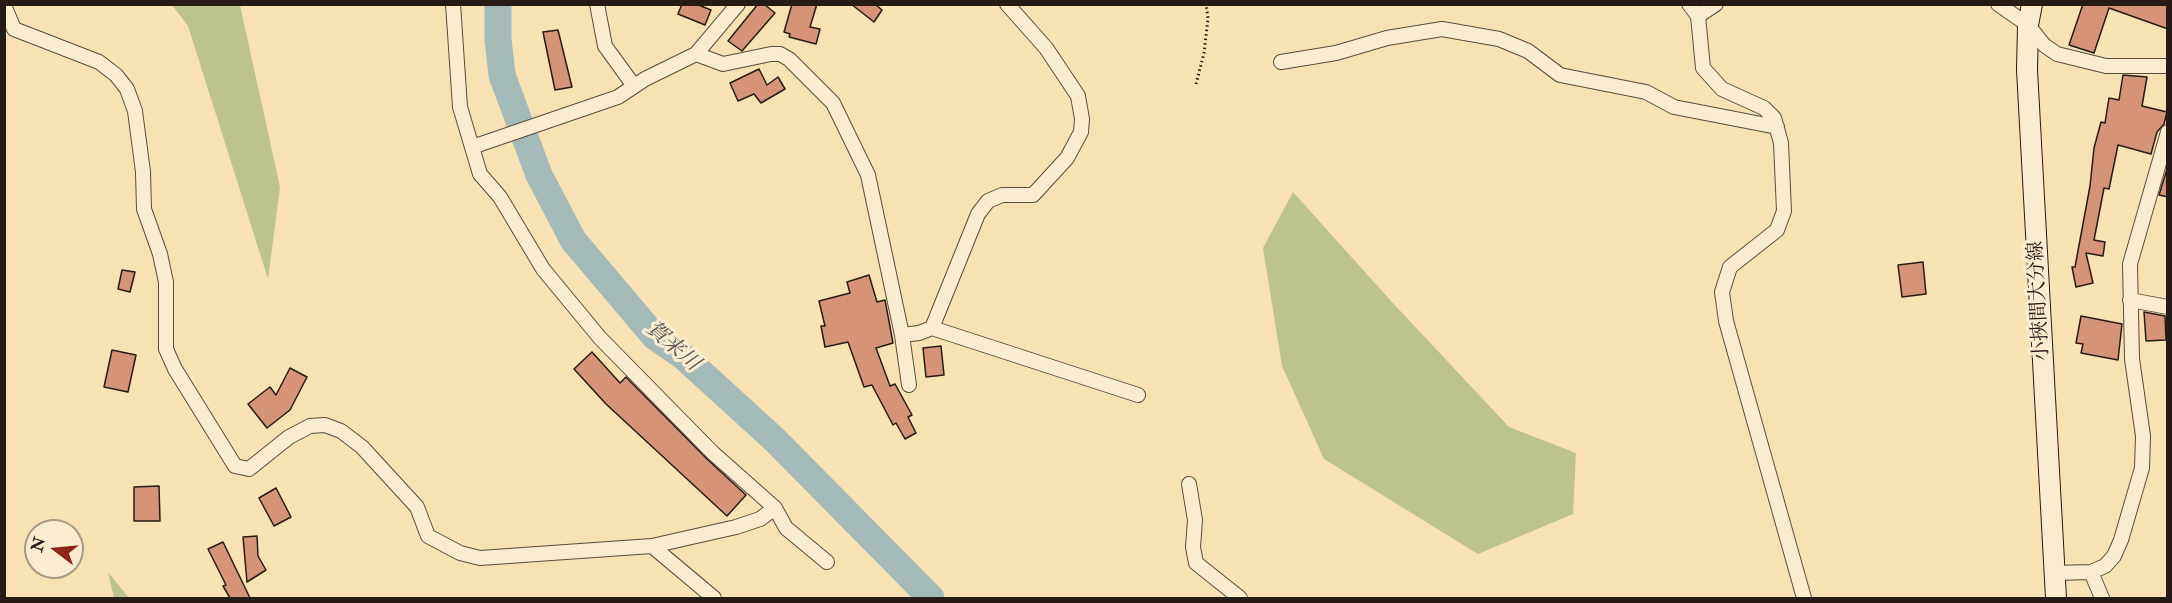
<!DOCTYPE html>
<html>
<head>
<meta charset="utf-8">
<style>
	body { margin:0 }
	#map { position:relative; width:2172px; height:603px; overflow:hidden; background:#f8e2b4; font-family:"IM FELL Double Pica",serif }
	canvas { display:block }
	.frame { position:absolute; inset:0; border:6px solid #271b16; pointer-events:none }
	.north { position:absolute; left:24px; top:519px; width:60px; height:60px; box-sizing:border-box; background:#faecce; border:2px solid #a69884; border-radius:50%; rotate:286deg; font-size:16px; font-weight:700; line-height:24px; text-align:center; color:#271b16 }
	.north::after { content:''; display:block; margin:auto; width:21px; height:27px; background:#8f2418; clip-path:polygon(50% 0,100% 100%,50% 72%,0 100%) }
</style>
</head>
<body>
<div id="map">
<canvas width="2172" height="603"></canvas>
<div class="frame"></div>
<div class="north">N</div>
</div>
<script>
const context = document.querySelector('canvas').getContext('2d');
context.lineJoin = 'round';
function paint(path, color) {
  context.fillStyle = color;
  context.fill(path, 'evenodd');
}
function shape(rows) {
  const path = new Path2D();
  for (const r of rows) {
    path.moveTo(r[0], r[1]);
    for (let i = 2; i < r.length; i += 2) path.lineTo(r[i], r[i + 1]);
  }
  return path;
}
function trace(path, color, width, dash) {
  context.strokeStyle = color;
  context.lineWidth = width;
  context.lineCap = dash ? 'butt' : 'round';
  context.setLineDash(dash || []);
  context.stroke(path);
}
function write(font, color, halo, rows, align = 'center') {
  context.font = font + ' "IM FELL Double Pica","Noto Serif JP",serif';
  context.lineWidth = 6;
  context.setLineDash([]);
  context.textBaseline = 'middle';
  context.strokeStyle = halo;
  context.fillStyle = color;
  for (const [text, x, y, turn = 0] of rows) {
    context.save();
    context.translate(x, y);
    context.rotate((+turn || 0) * Math.PI / 180);
    context.textAlign = isNaN(turn) ? turn : align;
    if (halo) context.strokeText(text, 0, 0);
    context.fillText(text, 0, 0);
    context.restore();
  }
}
const green = shape([
	[172,5,240,5,280,187,268,279,188,26],
	[1293,192,1391,301,1509,427,1576,453,1573,514,1478,554,1324,459,1282,366,1263,248],
	[108,572,129,598,114,598]
]);
const river = shape([
	[498,4,498,39,502,75,539,175,573,240,655,337,684,357,775,440,931,598]
]);
const building = shape([
	[682,4,696,4,711,10,705,25,678,14,682,4],
	[758,4,764,4,775,13,742,51,728,41,758,4],
	[792,4,817,4,810,27,820,29,816,44,789,37,790,34,784,32,792,4],
	[851,4,875,4,882,10,874,22,851,4],
	[2083,4,2168,4,2168,29,2109,8,2094,53,2069,45,2083,4],
	[558,30,572,87,555,90,543,32,558,30],
	[759,69,767,85,778,77,785,89,761,103,754,94,738,101,730,83,759,69],
	[2123,75,2147,77,2142,106,2167,112,2164,124,2157,132,2151,154,2118,145,2109,189,2104,188,2094,240,2105,242,2103,256,2086,253,2093,283,2076,287,2072,267,2075,267,2090,186,2094,148,2101,122,2105,123,2109,98,2119,100,2123,75],
	[2168,166,2168,197,2159,195,2168,166],
	[1923,262,1926,294,1902,297,1898,265,1923,262],
	[122,270,135,272,130,292,118,289,122,270],
	[869,275,877,302,885,300,893,343,876,348,890,386,895,384,912,415,908,417,916,433,905,439,896,423,893,425,872,385,864,387,848,342,825,347,821,326,825,326,819,301,850,293,847,282,869,275],
	[2144,312,2165,316,2166,340,2146,341,2144,312],
	[2081,316,2122,324,2118,360,2081,353,2083,344,2076,343,2081,316],
	[941,346,944,375,926,377,923,348,941,346],
	[112,350,136,355,128,392,104,387,112,350],
	[592,352,620,383,626,377,707,459,746,495,727,516,606,404,574,369,592,352],
	[290,368,307,377,290,410,267,428,248,404,270,387,276,395,290,368],
	[159,486,160,521,134,521,134,487,159,486],
	[276,488,291,517,274,526,259,498,276,488],
	[257,536,258,556,266,570,247,582,243,537,257,536],
	[223,542,250,598,230,598,223,586,226,585,208,549,223,542]
]);
const path = shape([
	[1196,84,1204,53,1208,18,1206,4]
]);
const street = shape([
	[453,4,460,107,480,174,500,197,543,269,600,338,713,453,775,508,786,528,827,562],
	[597,4,605,46,634,86],
	[1689,4,1698,16,1703,68,1722,89,1764,108,1774,118,1781,143,1784,211,1777,230,1730,267,1722,292,1726,321,1804,598],
	[1998,4,2028,25,2044,45,2057,54,2106,66,2168,66],
	[4,5,14,29,99,62,116,75,127,89,135,111,143,172,144,209,160,254,166,282,166,349,175,369,235,466,249,469,289,437,310,426,325,425,341,431,362,447,417,507,428,536,460,553,480,558,652,546,736,527,760,519,775,508],
	[1698,16,1716,4],
	[696,54,723,64,771,54,780,54,789,59,833,103,868,175,902,335,909,385],
	[1281,62,1336,53,1387,38,1442,29,1499,39,1528,51,1560,75,1646,92,1674,107,1777,127],
	[472,147,618,97,645,79,696,54,738,4],
	[2130,300,2168,307],
	[932,328,978,214,988,201,1002,195,1033,195,1067,158,1081,132,1082,119,1078,96,1046,48,1007,4],
	[902,335,919,333,932,328,1138,395],
	[1189,484,1195,520,1193,547,1196,563,1240,598],
	[652,546,714,598],
	[2091,572,2102,598],
	[2054,573,2091,572,2105,566,2114,556,2121,540,2142,468,2143,436,2132,359,2130,264,2168,132]
]);
const secondary = shape([
	[2032,4,2028,25,2027,70,2056,598]
]);
const streetNames = [
	["小挾間大分線",2040,301,-93]
];
const waterNames = [
	["賀来川",672,347,41]
];
paint(green, '#bcc38e');
trace(river, '#a3bab9', 27);
paint(building, '#d59477');
trace(building, '#271b16', 1.5);
trace(street, '#5b4d3e', 16);
trace(secondary, '#271b16', 22);
trace(path, '#271b16', 3, [1.5, 3]);
trace(street, '#faecce', 14);
trace(secondary, '#faecce', 20);
write('20px', '#271b16', '#faecce', streetNames);
write('italic 21px', '#52534f', '#faecce', waterNames);
</script>
</body>
</html>
